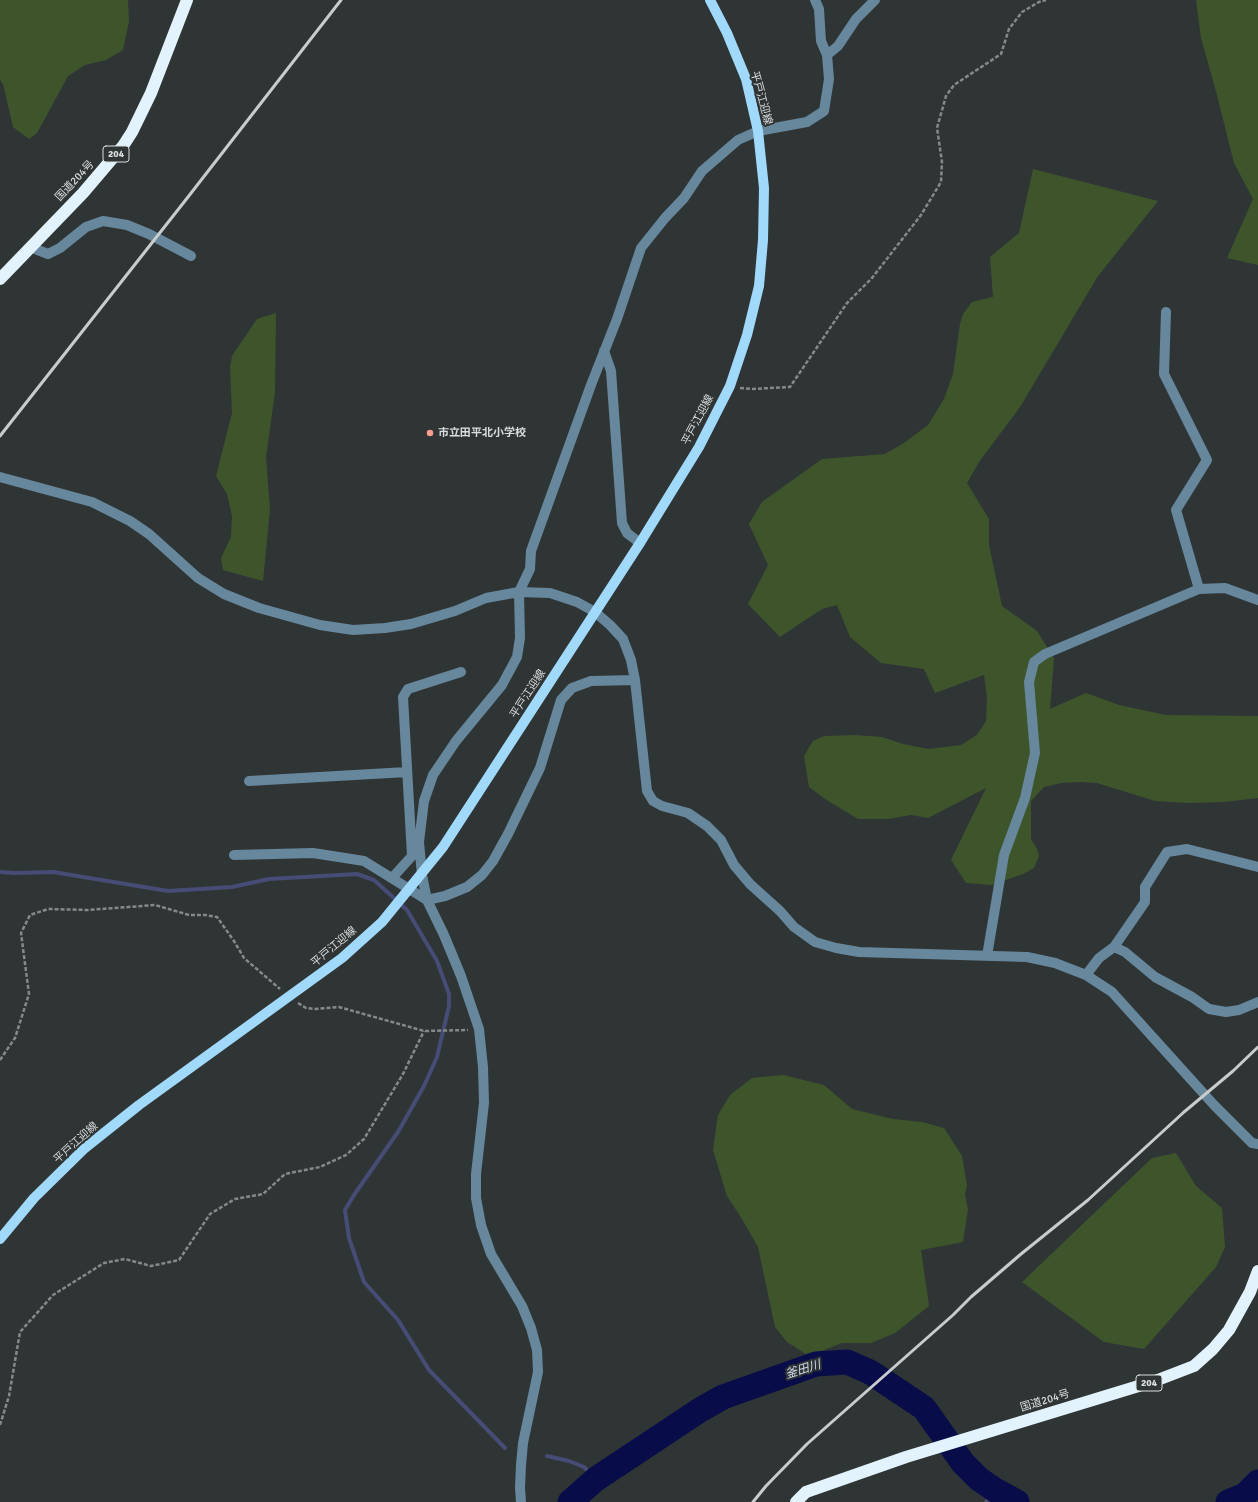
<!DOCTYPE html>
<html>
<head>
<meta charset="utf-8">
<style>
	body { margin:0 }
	canvas { display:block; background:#2f3435 }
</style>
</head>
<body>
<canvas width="1258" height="1502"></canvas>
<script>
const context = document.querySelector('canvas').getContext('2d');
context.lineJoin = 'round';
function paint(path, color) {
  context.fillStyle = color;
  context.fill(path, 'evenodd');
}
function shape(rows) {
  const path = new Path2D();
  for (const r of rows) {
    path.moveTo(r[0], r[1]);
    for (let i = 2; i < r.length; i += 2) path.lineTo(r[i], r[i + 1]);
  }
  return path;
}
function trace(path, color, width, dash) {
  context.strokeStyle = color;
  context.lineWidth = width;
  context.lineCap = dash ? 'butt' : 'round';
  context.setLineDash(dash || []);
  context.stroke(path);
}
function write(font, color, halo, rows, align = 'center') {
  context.font = font + ' Signika,"Noto Sans JP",sans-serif';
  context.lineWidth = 4;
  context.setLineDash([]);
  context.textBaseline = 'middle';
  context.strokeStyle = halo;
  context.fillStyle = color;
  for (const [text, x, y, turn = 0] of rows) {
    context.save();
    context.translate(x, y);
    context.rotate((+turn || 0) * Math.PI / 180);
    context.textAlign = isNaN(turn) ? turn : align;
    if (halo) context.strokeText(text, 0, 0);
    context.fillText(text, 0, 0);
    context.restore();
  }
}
const green = shape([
	[0,0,128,0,129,21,123,50,106,60,85,65,68,76,37,133,29,139,13,127,3,84,0,80],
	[1196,0,1258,0,1258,265,1227,258,1253,199,1234,163,1217,95,1201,38],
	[1033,169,1158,201,1098,276,1020,407,979,462,967,483,989,519,989,545,1002,606,1037,631,1054,658,1050,709,1086,693,1119,705,1166,715,1258,716,1258,798,1224,802,1188,803,1155,801,1097,783,1080,782,1061,783,1044,787,1031,801,1031,839,1037,849,1039,856,1034,868,1023,874,991,885,966,883,951,860,986,788,928,818,911,815,888,819,858,819,825,799,809,787,804,756,813,741,824,736,855,735,882,737,903,744,928,749,961,745,977,735,986,721,987,698,984,675,935,693,924,669,881,663,850,637,837,605,822,609,780,637,748,604,768,565,749,524,762,502,822,459,885,454,904,443,928,425,944,399,953,374,960,324,963,314,972,302,993,297,990,257,1019,233],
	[276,313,275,392,266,457,270,509,263,581,223,570,221,558,231,537,232,516,227,494,216,476,232,413,230,367,232,356,257,319],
	[783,1075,824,1085,852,1109,893,1119,922,1122,944,1128,962,1156,967,1185,965,1195,968,1209,963,1242,921,1250,929,1306,895,1333,871,1343,842,1343,824,1350,806,1354,787,1342,775,1327,758,1247,742,1219,727,1196,713,1150,718,1115,730,1095,752,1078],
	[1176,1153,1196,1186,1222,1208,1225,1247,1216,1267,1144,1349,1104,1342,1022,1282,1152,1158]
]);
const stream = shape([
	[0,872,15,873,53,872,168,891,232,887,269,879,357,874,374,880,407,910,437,961,449,994,449,1006,437,1057,424,1086,398,1132,354,1195,345,1210,349,1238,364,1282,398,1320,429,1370,505,1448],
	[547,1456,569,1461,584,1467,596,1479],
	[986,1502,995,1490]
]);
const river = shape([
	[570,1502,596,1479,700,1410,723,1397,816,1364,847,1362,870,1372,924,1408,963,1463,979,1479,995,1490,1017,1502],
	[1228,1502,1245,1495,1258,1482]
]);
const path = shape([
	[740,388,752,389,790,387,847,303,872,278,921,215,941,182,942,162,937,128,946,96,954,85,1001,54,1009,29,1022,12,1039,2,1046,0],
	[298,1003,306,1008,316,1009,339,1007,424,1031,468,1030],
	[0,1060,15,1038,29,994,21,933,30,915,48,909,88,910,155,905,189,915,205,915,217,917,234,941,244,958,280,989],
	[0,1425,9,1396,20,1332,53,1295,104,1263,125,1259,151,1266,179,1260,210,1214,235,1199,263,1194,285,1174,320,1167,346,1155,364,1139,403,1074,424,1031]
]);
const minor = shape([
	[827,55,838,46,856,19,875,0],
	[30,247,48,254,60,248,86,227,103,221,127,225,149,234,191,256],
	[1166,312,1164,374,1207,460,1176,510,1199,589],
	[604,351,611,371,622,523,627,533,640,543],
	[0,477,92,502,130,521,149,534,198,578,224,594,259,608,320,625,353,630,385,628,411,624,455,611,486,598,519,592,550,593,577,602,595,612,610,625,623,639,631,660,635,680,647,791,653,801,662,806,688,813,707,826,721,840,734,865,750,884,780,911,794,927,815,942,836,948,859,952,1027,957,1055,963,1086,975,1112,992,1214,1105,1252,1143,1258,1144],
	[249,781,407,772],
	[234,855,313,853,364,861,427,900,445,896,467,887,482,875,493,861,508,834,540,768,561,700,572,688,591,681,635,680],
	[392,878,412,856,403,697,408,689,461,672],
	[1114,947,1145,902,1145,887,1167,852,1187,849,1258,867],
	[987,956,1004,855,1025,798,1035,753,1029,682,1034,662,1045,654,1199,589,1225,588,1258,600],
	[1086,975,1099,958,1114,947,1125,952,1155,977,1192,997,1209,1009,1226,1012,1239,1010,1258,1002],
	[521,1502,520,1488,521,1465,523,1443,538,1372,537,1350,531,1328,522,1306,491,1254,481,1225,476,1198,476,1174,484,1103,483,1067,479,1029,461,976,444,935,427,900,422,875,419,842,424,801,433,775,456,741,502,685,517,657,520,638,519,592,530,569,531,551,591,385,617,319,641,248,665,218,684,198,702,171,738,140,758,131,807,122,824,111,829,79,827,55,821,41,819,9,815,0]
]);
const major = shape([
	[0,1239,34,1198,85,1148,139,1105,342,958,382,922,443,847,640,543,699,447,730,386,747,335,759,286,763,240,764,188,758,131,746,79,727,33,710,0]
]);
const highway = shape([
	[0,279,83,193,123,146,132,132,151,93,187,0],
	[796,1502,806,1492,906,1457,1155,1381,1194,1366,1213,1349,1229,1330,1250,1292,1258,1271]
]);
const rail = shape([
	[0,436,188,197,341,0],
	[753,1502,766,1486,807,1444,953,1315,971,1297,1021,1254,1088,1200,1184,1112,1233,1071,1258,1047]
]);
const markers = [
	[430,433,4,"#f59d8e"]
];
const shields = [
	[116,154,26],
	[1149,1383,26]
];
const shieldNames = [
	["204",116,154],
	["204",1149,1383]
];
const streetNames = [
	["平戸江迎線",761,98,75],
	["国道204号",75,181,-47],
	["平戸江迎線",698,420,-62],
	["平戸江迎線",528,694,-57],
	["平戸江迎線",334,947,-40],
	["平戸江迎線",76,1143,-42],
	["国道204号",1045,1401,-17]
];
const poiNames = [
	["市立田平北小学校",438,433]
];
const waterNames = [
	["釜田川",803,1370,-17]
];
paint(green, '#3e552c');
trace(stream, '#474c76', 4);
trace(river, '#080d49', 25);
trace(path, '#858989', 2.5, [4, 2]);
trace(minor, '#66879c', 10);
trace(major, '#a1d9fb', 10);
trace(highway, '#e2f3fd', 12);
trace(rail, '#c8cccc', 3);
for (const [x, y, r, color] of markers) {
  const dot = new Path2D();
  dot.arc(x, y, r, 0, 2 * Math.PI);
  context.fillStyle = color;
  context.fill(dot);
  trace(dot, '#2f3435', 1.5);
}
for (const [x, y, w] of shields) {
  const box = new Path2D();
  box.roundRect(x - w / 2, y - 8, w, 16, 3);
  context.fillStyle = '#2f3435';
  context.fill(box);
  trace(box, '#dbdede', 1);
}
write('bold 10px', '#dbdede', null, shieldNames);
write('11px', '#dbdede', '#2f3435', streetNames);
write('bold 11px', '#dbdede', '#2f3435', poiNames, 'left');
write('italic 12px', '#d2daed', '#2f3435', waterNames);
</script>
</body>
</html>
